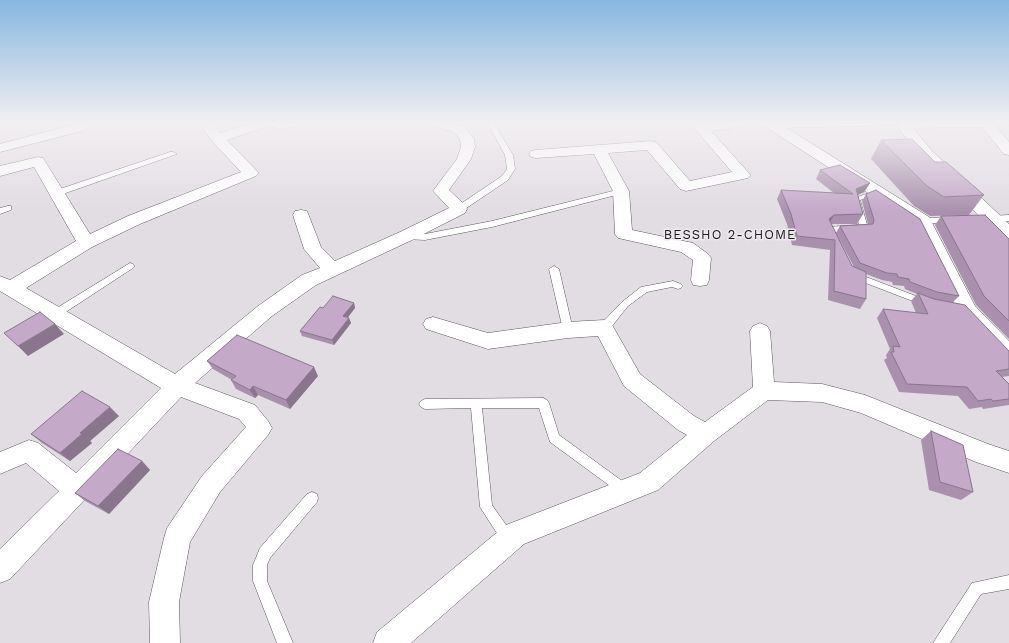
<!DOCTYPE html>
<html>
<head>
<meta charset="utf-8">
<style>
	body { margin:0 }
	canvas { display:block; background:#e2dce3 }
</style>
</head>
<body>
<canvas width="1009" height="643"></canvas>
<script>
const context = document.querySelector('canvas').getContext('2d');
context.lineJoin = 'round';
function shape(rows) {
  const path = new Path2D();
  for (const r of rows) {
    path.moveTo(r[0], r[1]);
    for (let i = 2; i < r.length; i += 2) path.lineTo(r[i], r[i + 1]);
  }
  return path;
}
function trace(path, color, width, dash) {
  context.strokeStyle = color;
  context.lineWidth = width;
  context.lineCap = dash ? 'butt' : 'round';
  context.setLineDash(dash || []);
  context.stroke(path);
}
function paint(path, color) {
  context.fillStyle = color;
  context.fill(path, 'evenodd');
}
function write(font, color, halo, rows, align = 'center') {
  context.font = font + ' "Work Sans",sans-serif';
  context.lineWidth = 3;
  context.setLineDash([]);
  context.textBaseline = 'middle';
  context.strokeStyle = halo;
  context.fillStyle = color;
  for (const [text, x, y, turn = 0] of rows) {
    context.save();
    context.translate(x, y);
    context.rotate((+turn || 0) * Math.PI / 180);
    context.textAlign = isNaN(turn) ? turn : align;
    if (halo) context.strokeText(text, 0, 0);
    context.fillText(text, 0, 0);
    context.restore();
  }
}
const lane = shape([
	[487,122,493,122,513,155,515,169,508,180,462,211,456,211,456,207,502,176,507,169,505,155,487,122],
	[902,122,905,124,904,125,774,128,771,126,774,124,902,122],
	[170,152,173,152,177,154,60,195,57,195,53,193,54,191,170,152],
	[621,189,624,189,624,193,492,227,425,240,406,239,402,236,406,233,425,234,492,221,621,189],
	[877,190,880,190,880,194,860,200,868,228,867,230,835,232,837,236,836,238,830,238,825,229,826,227,859,225,852,199,877,190],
	[8,206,11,206,11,210,0,214,0,208,8,206],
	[1009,215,1009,221,990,222,986,219,990,216,1009,215],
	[951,217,954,218,955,220,954,222,923,224,919,221,923,218,951,217],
	[130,263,133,264,135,266,133,268,58,317,52,317,50,314,52,311,130,263],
	[554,266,559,269,573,330,572,333,568,334,564,333,563,330,549,269,554,266],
	[853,272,929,301,931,303,926,306,923,305,850,277,848,275,850,273,853,272],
	[673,281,681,284,683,286,681,288,678,289,672,287,647,292,628,306,608,331,600,331,599,328,600,325,622,302,641,287,673,281],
	[543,398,547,400,549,403,559,435,629,486,631,490,629,494,625,496,621,494,550,442,539,408,482,408,492,505,516,539,514,544,509,546,504,544,480,507,471,408,425,409,421,407,419,404,421,401,425,399,543,398],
	[312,492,317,494,318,498,317,502,270,558,267,565,267,581,293,643,277,643,253,581,253,565,260,548,307,494,312,492],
	[1009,575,1009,589,981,594,950,643,933,643,972,583,1009,575]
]);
const street = shape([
	[77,122,89,122,91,124,82,131,0,152,0,144,72,125,77,122],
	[208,122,221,122,217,129,221,133,255,122,304,122,302,125,280,129,268,126,227,140,256,170,259,173,256,176,140,224,92,247,26,288,175,374,258,306,302,275,320,268,304,249,293,215,295,211,301,210,307,211,321,247,335,261,400,232,449,208,433,191,457,159,461,147,460,139,454,132,429,125,428,122,447,122,464,126,474,139,475,147,471,159,449,190,465,205,467,209,465,213,412,240,316,285,272,316,195,383,255,405,268,421,272,428,268,435,220,492,190,542,179,602,180,643,150,643,149,602,164,538,167,528,202,476,246,427,239,419,181,397,10,579,0,583,0,549,59,491,26,463,0,474,0,452,29,440,38,443,76,473,161,388,0,291,0,276,10,280,76,241,34,167,0,176,0,166,38,157,43,158,90,234,128,216,241,172,213,142,203,129,208,122],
	[689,122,702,122,704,123,718,122,751,122,750,125,745,126,711,131,748,172,751,175,748,178,686,191,680,189,647,150,608,153,629,191,632,230,693,243,708,254,711,258,709,280,707,285,700,286,693,285,691,280,693,260,681,252,618,238,615,234,613,191,594,154,536,158,531,157,529,154,531,151,536,150,651,141,656,142,690,181,732,172,689,122],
	[762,122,777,122,929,217,975,306,1009,341,1009,362,1002,360,960,315,916,224,763,125,762,122],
	[897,122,993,122,1009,142,1009,155,1004,154,982,127,902,128,897,127,895,124,897,122],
	[433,317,488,333,568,322,604,320,611,323,640,374,694,416,705,422,753,387,750,331,753,326,760,323,767,326,770,331,774,382,822,384,865,395,988,444,1009,451,1009,473,976,462,861,413,822,402,768,400,714,441,658,490,524,544,411,643,373,643,377,632,506,525,640,473,687,435,678,430,624,386,598,336,568,338,488,349,426,329,423,324,426,319,433,317]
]);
const secondary = shape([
	[894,122,908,122,932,151,1009,224,1009,241,1002,239,920,157,894,122]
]);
const wall = shape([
	[881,140,935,162,984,195,969,215,930,216,914,206,871,159],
	[820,170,870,183,864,192,858,195,863,214,857,224,831,224,852,266,854,267,836,233,840,226,868,224,862,201,866,194,959,296,953,302,1009,351,1009,376,1002,377,1009,384,1009,405,983,409,982,407,969,409,958,396,899,392,884,360,887,358,886,355,890,349,877,318,883,309,916,313,911,301,917,294,905,289,904,286,893,285,892,282,882,280,866,274,866,299,860,309,828,300,830,250,792,245,787,224,777,199,781,190,834,193,816,179],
	[941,216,1009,239,1009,339,976,305,935,225],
	[354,303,355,308,348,317,351,323,334,345,302,336,300,331,323,308],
	[207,361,318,376,290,409,258,395,255,398,236,389,231,380,232,380,213,369],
	[119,416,90,441,92,443,70,461,42,443,31,434],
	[931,431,973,492,961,500,929,490,921,440],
	[142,461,150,470,109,514,85,501,75,493]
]);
const shadedWall = shape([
	[870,183,864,192,851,198,856,189],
	[834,215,829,224,829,219],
	[354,303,355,308,345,321,343,316],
	[349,318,351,323,334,345,332,340],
	[55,324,64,334,28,356,18,346],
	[314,367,318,376,290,409,286,400],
	[253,386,258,395,255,398,250,390],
	[110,407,119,416,90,441,92,443,70,461,60,453,80,433],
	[142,461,150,470,109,514,98,506]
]);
const building = shape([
	[912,139,935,162,946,162,984,195,944,197,927,186,881,140,912,139],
	[840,165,870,183,856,189,863,214,834,215,829,219,852,266,866,272,866,299,834,291,835,240,797,236,791,214,781,190,853,194,820,170,840,165],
	[876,190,920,219,959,296,937,292,910,282,909,279,898,277,897,274,887,273,860,263,840,226,873,224,874,220,866,194,876,190],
	[985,215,1009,239,1009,321,984,296,941,216,985,215],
	[918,293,934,299,965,305,1009,351,1009,369,996,371,1009,384,1009,399,993,401,991,399,978,401,967,387,907,384,891,352,894,352,893,346,900,347,883,309,928,314,918,293],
	[333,296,354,303,343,316,349,318,332,340,300,331,320,307,323,308,333,296],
	[40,312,55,324,18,346,4,333,40,312],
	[237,335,314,367,286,400,253,386,250,390,231,380,236,376,207,361,237,335],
	[82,391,110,407,80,433,82,434,60,453,31,434,82,391],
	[931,431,963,445,973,492,940,482,931,431],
	[118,449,142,461,98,506,75,493,118,449]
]);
const neighbourhoodNames = [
	["BESSHO 2-CHOME",730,235]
];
trace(lane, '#5d585e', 1);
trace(street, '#5d585e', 1);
trace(secondary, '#5d585e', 1);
paint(lane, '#fff');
paint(street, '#fff');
paint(secondary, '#fff');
paint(wall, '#a991ad');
paint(shadedWall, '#89768d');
paint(building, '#c4a9c9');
trace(building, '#89768d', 1);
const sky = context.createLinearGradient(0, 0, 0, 212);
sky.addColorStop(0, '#87b7e0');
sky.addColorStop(0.58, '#f2eff2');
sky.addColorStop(1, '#f2eff200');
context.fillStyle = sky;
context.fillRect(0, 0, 1009, 212);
context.letterSpacing = '1px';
write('13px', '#1d1b1d', '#efe9f0', neighbourhoodNames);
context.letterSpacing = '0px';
</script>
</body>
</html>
